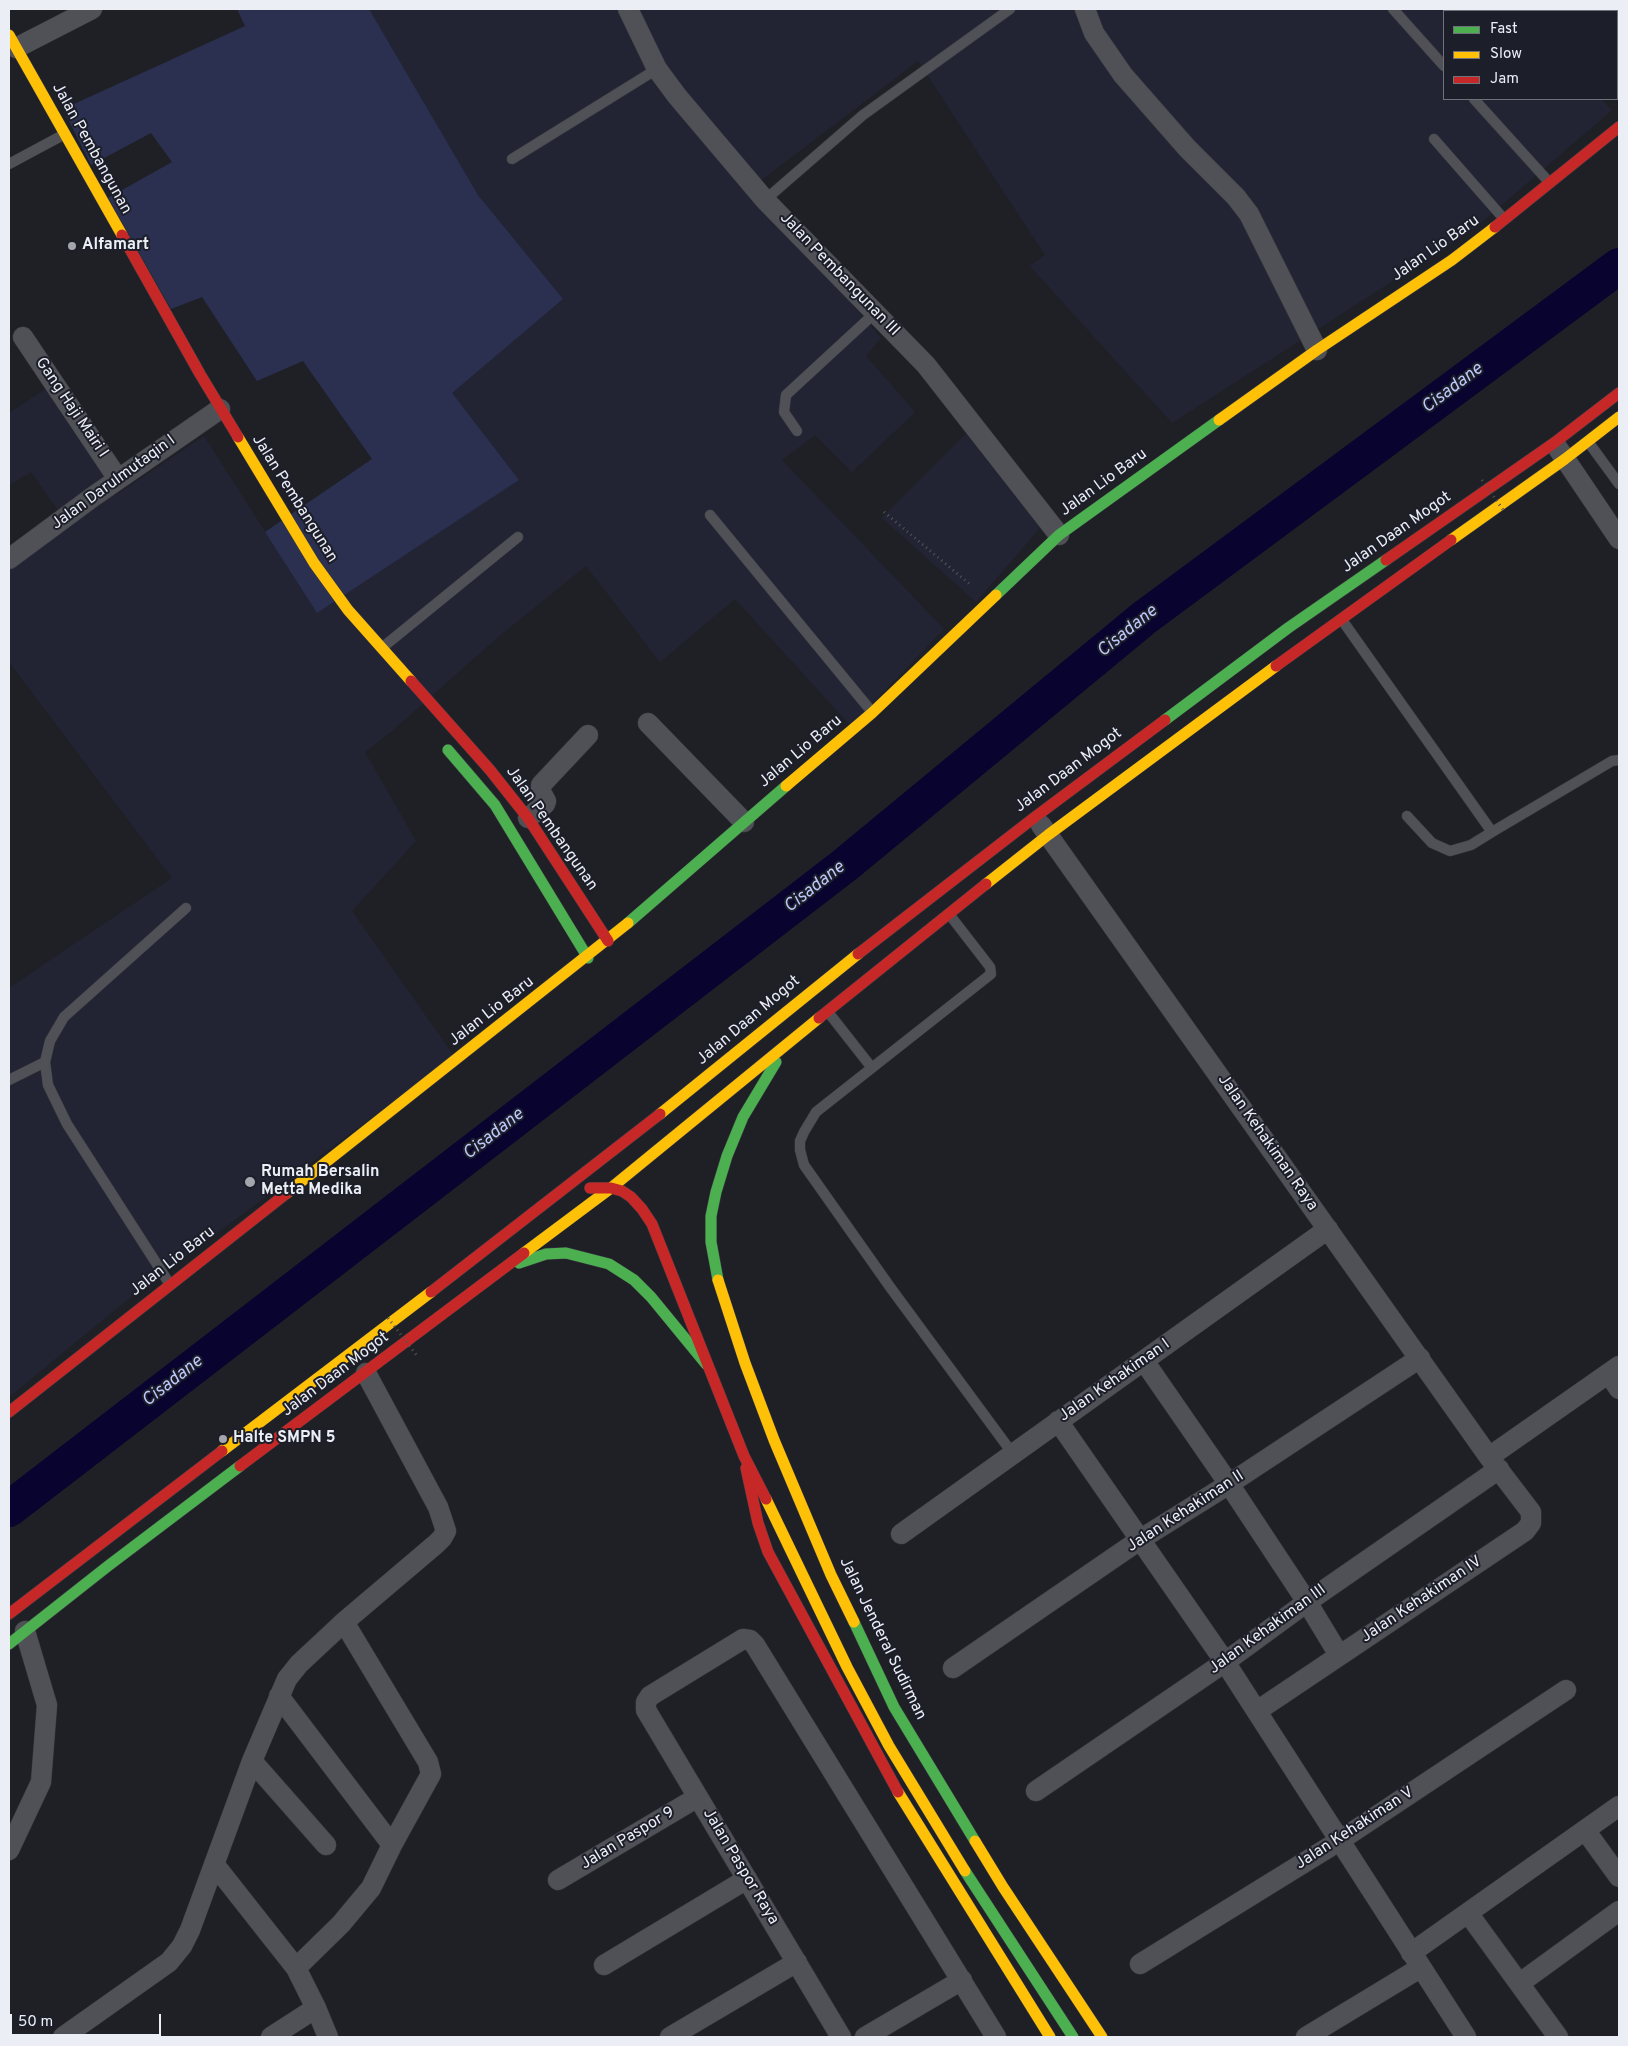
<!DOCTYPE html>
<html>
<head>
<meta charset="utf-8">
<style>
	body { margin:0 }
	#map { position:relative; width:1628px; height:2046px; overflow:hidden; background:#1f2026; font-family:Overpass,sans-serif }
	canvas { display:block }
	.frame { position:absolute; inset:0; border:10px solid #eceef6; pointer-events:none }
	.legend { position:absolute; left:1443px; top:10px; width:175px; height:90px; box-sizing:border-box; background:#1c1e29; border:1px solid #6f717b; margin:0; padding:6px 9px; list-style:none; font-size:15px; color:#eceef6 }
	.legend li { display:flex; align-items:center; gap:10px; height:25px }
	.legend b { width:25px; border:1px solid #6f717b }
	.scale { position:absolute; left:10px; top:2014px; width:151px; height:22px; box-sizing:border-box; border:2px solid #eceef6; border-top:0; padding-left:6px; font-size:15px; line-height:18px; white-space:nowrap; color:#eceef6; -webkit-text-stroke:4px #1c1e29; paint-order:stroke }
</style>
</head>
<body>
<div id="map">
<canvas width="1628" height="2046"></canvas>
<div class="frame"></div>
<ul class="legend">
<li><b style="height:6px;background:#4caf50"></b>Fast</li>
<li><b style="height:6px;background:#ffc107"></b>Slow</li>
<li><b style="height:6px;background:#c62828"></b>Jam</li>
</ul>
<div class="scale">50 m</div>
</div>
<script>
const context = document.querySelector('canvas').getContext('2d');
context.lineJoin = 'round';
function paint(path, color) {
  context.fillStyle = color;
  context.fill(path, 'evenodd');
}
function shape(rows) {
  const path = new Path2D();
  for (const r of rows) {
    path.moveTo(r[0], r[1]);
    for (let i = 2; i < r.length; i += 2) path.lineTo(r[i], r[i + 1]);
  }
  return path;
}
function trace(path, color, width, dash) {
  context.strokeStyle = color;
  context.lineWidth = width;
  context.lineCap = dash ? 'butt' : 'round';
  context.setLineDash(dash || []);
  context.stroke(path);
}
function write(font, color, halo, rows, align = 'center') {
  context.font = font + ' Overpass,sans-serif';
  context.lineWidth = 4;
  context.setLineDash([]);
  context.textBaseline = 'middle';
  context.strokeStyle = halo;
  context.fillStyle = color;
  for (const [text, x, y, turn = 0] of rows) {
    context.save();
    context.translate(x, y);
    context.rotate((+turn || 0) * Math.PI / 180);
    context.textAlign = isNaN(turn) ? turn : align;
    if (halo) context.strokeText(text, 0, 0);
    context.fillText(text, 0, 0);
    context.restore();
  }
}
const built = shape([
	[369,9,1580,9,1580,11,1444,11,1444,99,1601,99,1612,110,1475,228,1172,423,1030,266,1045,255,918,61,751,188,881,338,866,356,915,412,852,472,815,435,782,460,944,629,851,726,735,599,660,662,586,566,498,637,392,731,365,752,416,841,352,911,454,1056,121,1305,9,1397,9,988,172,878,9,662,9,571,69,526,31,472,9,485,9,413,47,388,116,495,204,436,317,613,519,480,451,393,563,299,478,195],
	[966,434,1040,528,976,602,882,518]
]);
const green = shape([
	[237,9,369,9,478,195,563,299,452,393,519,480,317,613,265,532,372,459,303,361,257,381,202,297,171,309,108,198,172,162,151,133,91,165,63,109,245,26]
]);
const river = shape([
	[9,1509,845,865,1144,618,1619,266]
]);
const path = shape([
	[884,512,972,586]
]);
const lane = shape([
	[1393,9,1444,66],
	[1474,99,1549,182],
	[1434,139,1504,219],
	[512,159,657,69],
	[9,164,63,135],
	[765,200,863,115,1010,9],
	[797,431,784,412,786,395,876,312],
	[1589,443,1619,484],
	[710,515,872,712],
	[1342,620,1492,832,1612,761,1619,760],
	[383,647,518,537],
	[1407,816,1432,843,1450,851,1471,845,1492,832],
	[949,914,990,967,991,974,816,1112,804,1132,800,1141,800,1150,804,1165,890,1287,1013,1454],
	[828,1012,872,1068],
	[9,1080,45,1062],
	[169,1283,67,1124,48,1085,45,1062,50,1041,64,1017,186,908]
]);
const street = shape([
	[628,9,657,69,677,96,765,200,926,365,1059,535],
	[1085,9,1094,33,1123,75,1187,148,1236,197,1249,214,1317,350],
	[16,48,92,9],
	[23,337,118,479],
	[1557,447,1619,539],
	[9,559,94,496,220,409],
	[648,723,744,822],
	[528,818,545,804,546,801,541,792,541,785,588,735],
	[1041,825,1489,1457,1531,1512,1531,1523,1525,1531,1257,1711],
	[1144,1361,1229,1484,1307,1602,1339,1655],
	[1609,1374,1619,1389],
	[1058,1421,1225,1662,1466,2037],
	[1489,1457,1619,1366],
	[901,1534,1328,1229],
	[953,1668,1141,1539,1229,1484,1420,1358],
	[279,1696,392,1845,431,1774,428,1762,344,1622],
	[252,1761,326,1845],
	[1036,1791,1225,1662,1307,1602,1499,1469],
	[1585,1830,1619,1877],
	[9,1850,41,1782,47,1705,25,1631],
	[214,1864,296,1968,316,2008,328,2037],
	[558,1880,698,1797],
	[1468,1913,1558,2037],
	[1411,1953,1619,1806],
	[1140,1964,1339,1841,1566,1690],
	[604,1965,747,1879],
	[296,1968,341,1924,371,1888,392,1845],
	[1520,1983,1619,1911],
	[63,2037,169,1962,182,1946,190,1930,252,1761,287,1679,299,1664,344,1622,436,1544,442,1538,446,1531,438,1507,366,1373],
	[271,2037,316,2008],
	[670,2037,797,1962],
	[841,2037,646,1710,646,1702,650,1696,743,1639,750,1640,755,1645,996,2037],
	[865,2037,962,1980],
	[1306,2037,1420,1968]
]);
const fast = shape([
	[996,595,1059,535,1219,420],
	[1165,720,1288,628,1386,560],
	[448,750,495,805,588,958],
	[628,923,786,786],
	[519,1263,546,1254,566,1253,609,1264,634,1280,651,1297,706,1364],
	[718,1280,711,1242,711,1216,716,1192,727,1156,743,1117,776,1062],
	[854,1622,894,1707,975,1841],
	[9,1644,108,1566,240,1466],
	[965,1871,1073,2037]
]);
const slow = shape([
	[9,35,122,235],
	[1219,420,1317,350,1452,260,1495,227],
	[238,437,314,563,348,610,411,681],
	[1451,540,1565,459,1619,417],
	[786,786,872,713,996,595],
	[986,884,1048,835,1276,666],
	[660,1114,858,954],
	[287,1193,628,923],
	[524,1253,611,1188,819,1018],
	[718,1280,745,1363,774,1440,831,1575,854,1622],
	[222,1451,431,1292],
	[766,1499,847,1667,889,1746,965,1871],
	[898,1792,1050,2037],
	[975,1841,1003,1887,1102,2037]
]);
const jam = shape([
	[1495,227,1619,127],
	[122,235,200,374,238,437],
	[1386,560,1554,443,1619,393],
	[1276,666,1451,540],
	[411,681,490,770,528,818,608,941],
	[858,954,1035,817,1165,720],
	[819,1018,986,884],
	[590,1188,611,1188,622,1191,631,1197,642,1209,652,1224,744,1456,766,1499],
	[431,1292,660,1114],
	[9,1412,287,1193],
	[240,1466,524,1253],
	[746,1468,758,1523,768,1552,898,1792],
	[9,1614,222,1451]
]);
const pathBridge = shape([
	[1482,480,1504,511],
	[388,1318,418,1357]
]);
const markers = [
	[72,246,5,"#a4a6ad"],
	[250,1182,6,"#a4a6ad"],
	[223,1439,5,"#a4a6ad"]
];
const streetNames = [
	["Jalan Pembangunan",91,149,61],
	["Jalan Lio Baru",1436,249,-35],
	["Jalan Pembangunan III",839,275,46],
	["Gang Haji Mairi I",71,408,56],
	["Jalan Darulmutaqin I",114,483,-36],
	["Jalan Lio Baru",1104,483,-36],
	["Jalan Pembangunan",294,499,58],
	["Jalan Daan Mogot",1397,533,-35],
	["Jalan Lio Baru",801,752,-40],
	["Jalan Daan Mogot",1069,771,-37],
	["Jalan Pembangunan",551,829,55],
	["Jalan Lio Baru",492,1012,-38],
	["Jalan Daan Mogot",749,1021,-40],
	["Jalan Kehakiman Raya",1267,1143,55],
	["Jalan Lio Baru",173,1262,-38],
	["Jalan Daan Mogot",336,1375,-37],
	["Jalan Kehakiman I",1115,1381,-35],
	["Jalan Kehakiman II",1186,1512,-33],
	["Jalan Kehakiman IV",1422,1600,-34],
	["Jalan Kehakiman III",1268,1630,-36],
	["Jalan Jenderal Sudirman",882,1639,64],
	["Jalan Kehakiman V",1355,1829,-33],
	["Jalan Paspor 9",628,1839,-31],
	["Jalan Paspor Raya",740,1867,59]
];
const poiNames = [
	["Alfamart",82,246],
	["Rumah Bersalin",261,1173],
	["Metta Medika",261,1191],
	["Halte SMPN 5",233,1439]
];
const waterNames = [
	["Cisadane",1453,389,-37],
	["Cisadane",1128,632,-39],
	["Cisadane",815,888,-38],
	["Cisadane",494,1135,-38],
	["Cisadane",173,1382,-38]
];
paint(built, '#222434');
paint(green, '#2b3050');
trace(river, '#08032f', 36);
trace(lane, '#3a3b41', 11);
trace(street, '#3a3b41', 21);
trace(fast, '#3a3b41', 12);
trace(slow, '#3a3b41', 12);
trace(jam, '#3a3b41', 12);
trace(path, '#545458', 3, [1, 4]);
trace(lane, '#505156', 10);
trace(street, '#505156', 20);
trace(fast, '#4caf50', 11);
trace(slow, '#ffc107', 11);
trace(jam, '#c62828', 11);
trace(pathBridge, '#545458', 3, [1, 4]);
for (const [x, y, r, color] of markers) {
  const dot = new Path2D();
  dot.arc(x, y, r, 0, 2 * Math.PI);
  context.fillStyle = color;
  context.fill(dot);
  trace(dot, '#1c1e29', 2);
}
write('16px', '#eceef6', '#1c1e29', streetNames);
write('bold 16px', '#eceef6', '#1c1e29', poiNames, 'left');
write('italic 18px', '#bdc7fb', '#1c1e29', waterNames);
</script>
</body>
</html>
